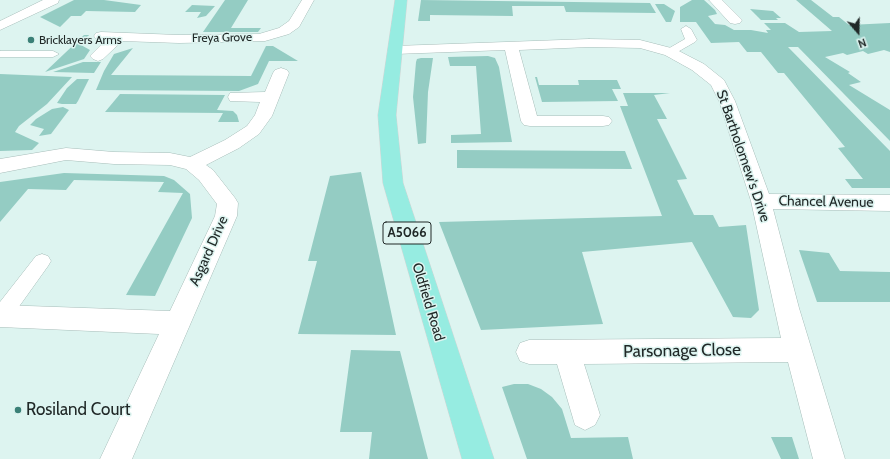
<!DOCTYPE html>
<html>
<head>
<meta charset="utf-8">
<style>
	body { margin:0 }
	#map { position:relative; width:890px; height:459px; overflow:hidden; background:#ddf4f0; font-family:Cabin,sans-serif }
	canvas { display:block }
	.north { position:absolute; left:838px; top:12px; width:40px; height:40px; -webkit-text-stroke:3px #ddf4f0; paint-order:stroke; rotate:160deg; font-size:11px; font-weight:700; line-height:16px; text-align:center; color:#202827 }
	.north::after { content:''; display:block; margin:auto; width:14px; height:18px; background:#202827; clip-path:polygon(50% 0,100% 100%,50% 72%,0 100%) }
</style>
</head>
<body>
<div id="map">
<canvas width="890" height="459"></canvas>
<div class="north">N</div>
</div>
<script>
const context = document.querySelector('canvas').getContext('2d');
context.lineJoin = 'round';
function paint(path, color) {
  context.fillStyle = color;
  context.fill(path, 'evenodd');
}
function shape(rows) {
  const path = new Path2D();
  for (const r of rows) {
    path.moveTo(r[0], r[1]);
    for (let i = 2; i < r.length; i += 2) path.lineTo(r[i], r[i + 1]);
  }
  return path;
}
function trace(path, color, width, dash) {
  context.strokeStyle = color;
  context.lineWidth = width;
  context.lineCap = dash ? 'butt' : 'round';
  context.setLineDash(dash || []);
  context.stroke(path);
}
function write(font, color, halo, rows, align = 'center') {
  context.font = font + ' Cabin,sans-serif';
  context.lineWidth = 3;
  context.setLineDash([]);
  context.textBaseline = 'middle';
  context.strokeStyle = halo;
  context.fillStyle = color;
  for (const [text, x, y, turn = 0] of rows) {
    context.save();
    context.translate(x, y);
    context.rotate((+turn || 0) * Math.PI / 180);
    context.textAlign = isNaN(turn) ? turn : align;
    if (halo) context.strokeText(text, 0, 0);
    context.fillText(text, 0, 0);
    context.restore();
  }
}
const green = shape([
	[74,0,104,0,141,5,135,12,86,11,81,16,71,16,60,27,40,17],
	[225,0,248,0,231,28,261,28,258,32,203,32],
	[421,0,650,3,656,13,566,12,564,6,512,6,513,16,430,15,430,21,418,21],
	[692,0,704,0,715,10,717,14,708,16,715,24,725,25,734,30,751,30,768,33,766,30,771,30,764,23,785,23,799,32,832,31,796,0,811,0,833,17,839,17,849,25,890,23,890,52,884,50,868,54,863,51,847,55,843,53,825,57,850,72,848,73,861,82,849,85,890,110,890,141,798,47,788,47,890,151,890,188,852,188,845,179,863,179,838,148,845,147,784,73,778,73,761,52,747,52,739,42,711,43,696,22,680,22,680,7],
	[655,4,664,4,675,11,671,22,666,22],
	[192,5,215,6,206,16,197,18,201,12,185,12],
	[750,9,773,11,781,18,776,18,778,20,761,20],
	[84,35,89,35,81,45,90,50,84,59,45,72],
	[266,46,273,46,298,61,269,61,258,84,239,91,96,90,104,71,114,54,133,48,111,75,251,76],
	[488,56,495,58,499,67,512,142,451,143,451,135,481,134,476,66,450,66,448,57],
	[421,58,433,58,428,92,426,143,418,144,413,97,416,62,417,59],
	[83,62,101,62,94,73,53,72],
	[0,74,72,77,47,104,19,126,15,132,39,143,32,150,0,151],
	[535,77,537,77,539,85,579,85,578,80,617,80,621,89,612,89,618,101,542,102],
	[77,79,89,79,78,101,76,104,62,104,57,103,67,88],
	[623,93,670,93,654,95,667,119,657,119,687,179,677,180,694,215,713,215,719,227,746,225,759,310,751,318,733,317,692,242,582,252,603,324,481,330,439,222,662,216,620,106,628,106],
	[120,94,225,95,217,110,233,111,237,115,239,122,218,122,223,113,105,112],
	[63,107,69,110,51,134,39,136,44,129,30,125,36,119,52,109],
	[457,150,625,151,632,169,457,168],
	[361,172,396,335,298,334,317,261,308,261,330,176],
	[64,173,164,176,174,180,190,194,192,218,155,296,126,295,183,193,158,192,164,182,74,180,66,190,28,189,0,222,0,182],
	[799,250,829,253,840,271,890,272,890,302,817,302],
	[351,350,400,351,428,459,369,459,372,432,340,432],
	[514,384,528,384,541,389,552,397,562,409,571,438,628,437,633,459,527,459,502,387],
	[771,437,792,437,799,459,781,459]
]);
const service = shape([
	[686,26,691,29,697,40,695,42,674,54,666,54,664,52,666,50,685,39,681,29,686,26],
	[0,51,53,51,59,54,53,57,0,57,0,51],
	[42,254,48,256,51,261,48,266,8,322,0,324,0,302,36,256,42,254]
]);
const minor = shape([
	[302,0,314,0,299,27,289,34,265,41,179,43,122,41,103,59,98,61,93,59,90,56,106,40,96,39,94,36,96,33,101,32,179,35,259,34,279,28,289,21,302,0],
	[709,0,722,0,742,20,740,23,735,24,730,23,709,0],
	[589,39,640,40,675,49,704,64,724,80,735,101,769,194,890,195,890,211,773,209,799,308,845,459,813,459,788,362,584,364,600,415,595,425,585,430,575,425,557,364,529,364,520,361,516,352,520,343,529,340,781,338,751,201,719,101,711,85,692,70,665,55,640,48,589,47,519,50,537,116,603,116,609,117,612,121,609,125,603,126,530,126,524,125,521,121,505,50,395,54,390,53,388,50,390,47,395,46,589,39],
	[281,68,287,70,289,73,272,116,259,134,239,148,206,165,213,170,235,198,238,203,237,216,132,459,100,459,159,334,0,327,0,305,170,311,215,216,217,204,199,180,186,169,170,165,114,164,66,160,0,173,0,159,66,148,114,152,170,153,190,157,225,140,247,126,255,115,260,102,230,101,228,97,230,93,265,92,273,73,275,70,281,68]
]);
const secondary = shape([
	[43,0,59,0,58,3,0,30,0,21,43,0]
]);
const primary = shape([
	[395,0,407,0,396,115,403,183,494,459,462,459,383,183,378,115,395,0]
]);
const markers = [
	[31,40,4,"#3b8077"],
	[18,410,4,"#3b8077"]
];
const farStreetnames = [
	["Freya Grove",222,38,-1]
];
const farPoinames = [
	["Bricklayers Arms",39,40]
];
const shields = [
	[407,233,48]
];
const shieldNames = [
	["A5066",407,233]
];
const streetNames = [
	["St Bartholomew's Drive",743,156,71],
	["Chancel Avenue",826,202,1],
	["Asgard Drive",209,251,-66],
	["Oldfield Road",428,302,73]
];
const nearStreetnames = [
	["Parsonage Close",682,351,-1]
];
const nearPoinames = [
	["Rosiland Court",26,410]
];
paint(green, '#94ccc3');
trace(service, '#a7bdb9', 1);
trace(minor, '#a7bdb9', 1);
trace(secondary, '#a7bdb9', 1);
trace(primary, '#d2d4d4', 1);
paint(service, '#fff');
paint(minor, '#fff');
paint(secondary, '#fff');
paint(primary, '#96ece1');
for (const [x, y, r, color] of markers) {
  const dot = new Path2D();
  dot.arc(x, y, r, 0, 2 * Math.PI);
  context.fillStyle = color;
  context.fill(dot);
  trace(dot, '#ddf4f0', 1.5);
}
write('12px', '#202827', '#ddf4f0', farStreetnames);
write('12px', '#202827', '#ddf4f0', farPoinames, 'left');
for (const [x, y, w] of shields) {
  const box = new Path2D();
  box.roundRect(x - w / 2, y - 11, w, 22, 3);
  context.fillStyle = '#ddf4f0';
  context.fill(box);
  trace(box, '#202827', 1);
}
write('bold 13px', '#202827', null, shieldNames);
write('14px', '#202827', '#ddf4f0', streetNames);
write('17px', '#202827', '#ddf4f0', nearStreetnames);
write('17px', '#202827', '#ddf4f0', nearPoinames, 'left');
</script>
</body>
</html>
